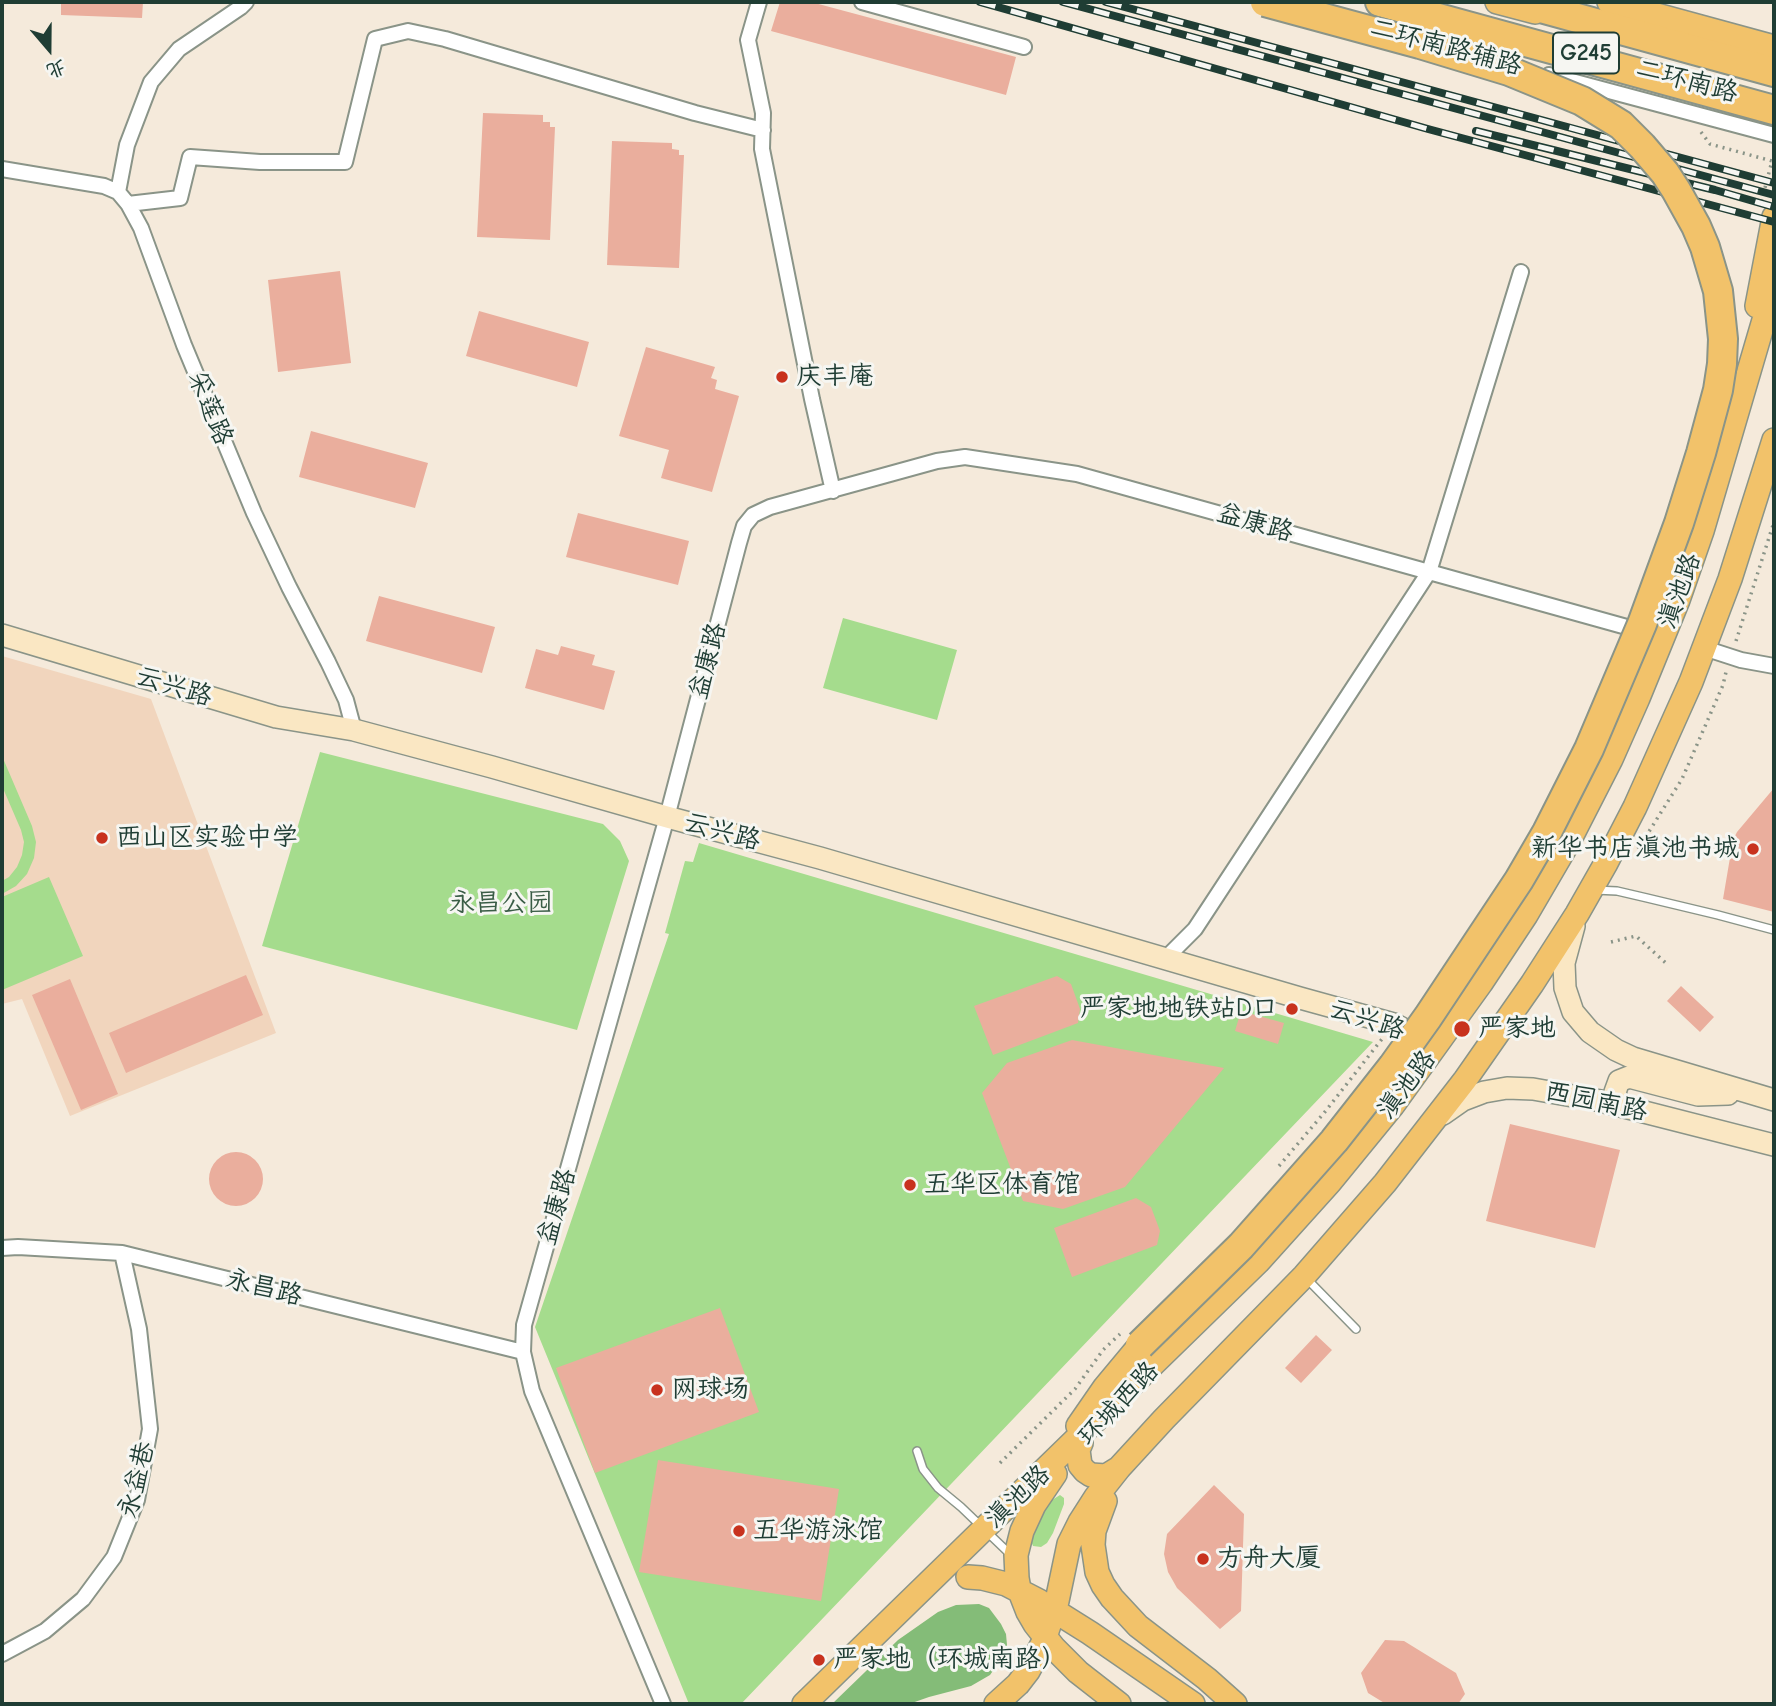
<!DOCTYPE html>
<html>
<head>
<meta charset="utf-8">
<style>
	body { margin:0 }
	#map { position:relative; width:1776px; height:1706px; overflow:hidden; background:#f5eadb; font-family:"Comic Neue","LXGW WenKai TC",sans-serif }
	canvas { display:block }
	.frame { position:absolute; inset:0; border:4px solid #1f3d34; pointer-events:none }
	.north { position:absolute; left:14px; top:14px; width:70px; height:70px; -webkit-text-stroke:5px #f6f6f2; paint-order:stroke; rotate:160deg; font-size:19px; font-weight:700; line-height:28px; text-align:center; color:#1f3d34 }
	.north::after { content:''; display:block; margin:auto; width:24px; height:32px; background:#1f3d34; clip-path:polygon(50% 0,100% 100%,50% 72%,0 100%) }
</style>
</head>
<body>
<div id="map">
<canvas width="1776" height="1706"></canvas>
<div class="frame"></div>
<div class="north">北</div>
</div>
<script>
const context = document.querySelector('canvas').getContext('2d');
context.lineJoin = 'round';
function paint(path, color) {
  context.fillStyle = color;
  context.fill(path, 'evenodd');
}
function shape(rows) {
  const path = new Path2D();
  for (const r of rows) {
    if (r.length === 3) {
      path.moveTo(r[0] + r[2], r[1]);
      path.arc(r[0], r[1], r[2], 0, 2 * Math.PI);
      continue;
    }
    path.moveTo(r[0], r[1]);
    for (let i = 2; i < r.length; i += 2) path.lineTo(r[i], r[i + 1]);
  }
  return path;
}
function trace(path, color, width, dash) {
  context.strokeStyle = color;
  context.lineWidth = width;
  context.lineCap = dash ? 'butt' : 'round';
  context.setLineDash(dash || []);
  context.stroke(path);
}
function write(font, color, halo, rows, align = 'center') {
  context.font = font + ' "Comic Neue","LXGW WenKai TC",sans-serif';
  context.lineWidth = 6;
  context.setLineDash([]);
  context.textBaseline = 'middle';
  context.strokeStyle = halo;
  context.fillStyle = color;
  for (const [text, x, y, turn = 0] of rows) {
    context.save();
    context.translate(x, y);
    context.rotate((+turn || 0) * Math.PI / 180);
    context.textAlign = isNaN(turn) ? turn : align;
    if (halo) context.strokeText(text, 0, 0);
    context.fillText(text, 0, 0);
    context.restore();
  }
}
const built = shape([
	[2,656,151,699,276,1033,70,1116,22,999,2,1004]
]);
const green = shape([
	[843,618,957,650,937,720,823,688],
	[320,752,603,824,620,841,629,861,577,1030,262,946],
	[2,756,32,826,36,842,34,858,27,874,16,886,2,894,2,881,9,877,17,867,22,855,24,842,21,830,2,786],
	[699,843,1373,1042,741,1704,689,1704,535,1327,669,934,665,933,685,861,693,862],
	[49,877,83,956,2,990,2,897],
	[1060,1495,1064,1498,1064,1504,1053,1533,1047,1543,1041,1547,1033,1546,1030,1539,1034,1521,1052,1500]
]);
const forest = shape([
	[979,1604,989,1608,1001,1624,1006,1634,1007,1645,1004,1655,990,1675,971,1686,929,1697,909,1704,832,1704,898,1640,938,1612,956,1605]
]);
const building = shape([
	[61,2,143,2,142,18,61,15],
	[780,2,811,2,1016,57,1006,95,771,31],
	[483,113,543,115,543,122,550,122,550,127,555,127,550,240,477,237],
	[612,141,672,143,672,149,679,150,679,155,684,155,679,268,607,265],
	[340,271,351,363,278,372,268,280],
	[479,311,589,342,577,387,466,356],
	[646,347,715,367,711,378,717,380,715,389,739,396,712,492,661,478,669,450,619,436],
	[311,431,428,463,415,508,299,477],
	[578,513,689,541,678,585,566,557],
	[379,596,495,627,482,673,366,641],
	[561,646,595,655,592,665,615,671,604,710,525,688,536,649,558,655],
	[1774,788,1774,912,1723,899,1733,840,1737,832],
	[246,975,263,1015,126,1073,109,1033],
	[1057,976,1071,984,1080,1009,1078,1023,993,1055,974,1006],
	[70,979,118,1094,81,1110,32,995],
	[1681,986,1714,1017,1700,1032,1667,1001],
	[1241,1011,1284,1023,1278,1044,1235,1031],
	[1072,1040,1224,1068,1125,1187,1063,1209,1023,1201,982,1093,1007,1063],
	[1510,1124,1620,1150,1595,1248,1486,1221],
	[236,1179,27],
	[1136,1198,1151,1207,1160,1231,1157,1245,1072,1277,1054,1228],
	[720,1308,759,1412,595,1473,556,1368],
	[1316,1335,1332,1350,1301,1383,1285,1368],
	[658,1460,839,1489,821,1601,639,1572],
	[1214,1485,1244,1514,1241,1611,1220,1629,1177,1588,1168,1572,1164,1554,1167,1534],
	[1385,1640,1404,1641,1456,1673,1465,1694,1458,1704,1386,1704,1368,1693,1361,1673]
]);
const path = shape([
	[1701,132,1710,144,1772,161,1761,203],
	[1736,641,1774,522],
	[1638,849,1682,779,1723,685,1726,672],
	[1611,942,1636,936,1668,965],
	[1279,1166,1324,1113,1382,1039],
	[1000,1463,1075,1389,1103,1350,1120,1334]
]);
const lane = shape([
	[1595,890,1617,891,1647,898,1718,915,1774,930],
	[1305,1277,1356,1329],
	[917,1451,923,1469,938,1488,961,1507,1011,1555]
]);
const street = shape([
	[759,2,748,40,763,113,762,149,812,399,833,491],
	[862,2,1024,47],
	[1549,75,1774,135],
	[2,169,104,186,118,192,128,204,141,228,184,345,254,513,289,587,328,662,346,700,354,730],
	[118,192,127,145,151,82,179,49,241,7,246,2],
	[128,204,180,198,190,157,260,162,345,162,375,39,408,31,445,39,695,113,763,130],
	[1704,648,1741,660,1774,666],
	[1165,959,1195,929,1429,572,1521,272],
	[2,1248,18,1247,122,1253,523,1352],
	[2,1654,45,1631,83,1599,114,1557,137,1500,150,1429,139,1329,122,1253],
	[663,1704,532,1391,523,1352,524,1325,667,817,739,543,744,526,753,515,770,507,937,461,965,457,1077,474,1641,631]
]);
const secondary = shape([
	[2,635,276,717,354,730,492,767,667,817,820,858,1300,998,1394,1024,1425,1041],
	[1574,926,1564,963,1565,988,1573,1012,1590,1032,1616,1050,1633,1058,1774,1100],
	[1623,1106,1618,1102,1615,1092,1619,1081,1629,1077,1698,1095,1728,1094],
	[1443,1114,1463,1100,1484,1092,1507,1088,1533,1089,1601,1101,1774,1145]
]);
const primary = shape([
	[1497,2,1535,12],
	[1609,2,1774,47],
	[1757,306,1774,217],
	[1078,1426,1105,1387,1140,1345],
	[1081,1443,1078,1450,1080,1465,1085,1471,1091,1475,1106,1476,1119,1468],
	[1055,1474,1034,1505,1022,1531,1016,1555,1017,1578,1019,1589,1028,1612,1035,1624,1054,1648,1078,1672,1119,1704],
	[1105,1501,1094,1531,1093,1545,1097,1572,1103,1585,1112,1598,1138,1626,1207,1679,1235,1704],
	[968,1577,982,1578,1006,1584,1039,1601,1090,1633,1193,1704],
	[804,1704,1258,1262,1330,1182,1393,1105,1481,983,1526,915,1568,843,1611,759,1638,698,1678,600,1702,531,1774,286],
	[996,1704,1018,1684,1028,1671,1043,1643,1057,1601,1069,1544,1080,1522,1096,1497,1119,1468,1164,1419,1304,1276,1385,1183,1465,1080,1532,984,1577,914,1606,863,1635,807,1691,682,1730,579,1774,440]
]);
const highway = shape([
	[1380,2,1774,110],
	[1519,2,1774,72]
]);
const rail = shape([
	[980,2,1428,129,1774,222],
	[1063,2,1774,195],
	[1106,2,1774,183],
	[1476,131,1715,190,1774,207]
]);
const highwayBridge = shape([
	[1140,1345,1241,1246,1334,1141,1393,1066,1428,1017,1519,880,1547,832,1589,749,1642,624,1679,523,1701,453,1718,390,1722,364,1723,339,1718,291,1705,247,1696,226,1676,190,1665,173,1642,146,1621,125,1582,101,1509,71,1420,44,1265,2]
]);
const markers = [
	[782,377,7,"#c8321e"],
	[102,838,7,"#c8321e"],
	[1753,849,7,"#c8321e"],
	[1292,1009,7,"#c8321e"],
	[1462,1029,9,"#c8321e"],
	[910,1185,7,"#c8321e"],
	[657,1390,7,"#c8321e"],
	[739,1531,7,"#c8321e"],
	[1203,1559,7,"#c8321e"],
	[819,1660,7,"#c8321e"]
];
const shields = [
	[1586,53,66]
];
const shieldNames = [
	["G245",1586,53]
];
const streetNames = [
	["二环南路辅路",1446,47,15],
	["二环南路",1687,81,15],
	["采莲路",210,408,68],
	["益康路",1255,523,16],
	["滇池路",1680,591,-70],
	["益康路",708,661,-75],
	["云兴路",174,687,17],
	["云兴路",722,832,15],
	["云兴路",1367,1020,18],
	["滇池路",1407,1085,-53],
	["西园南路",1596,1102,12],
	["益康路",557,1207,-74],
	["永昌路",264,1288,14],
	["环城西路",1119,1404,-47],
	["永益巷",137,1480,-76],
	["滇池路",1018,1497,-44]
];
const poiNames = [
	["庆丰庵",796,377],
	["西山区实验中学",116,838],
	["新华书店滇池书城",1739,849,"right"],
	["严家地地铁站D口",1278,1009,"right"],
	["严家地",1478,1029],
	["五华区体育馆",924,1185],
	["网球场",671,1390],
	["五华游泳馆",753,1531],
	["方舟大厦",1217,1559],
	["严家地（环城南路）",833,1660]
];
const parkNames = [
	["永昌公园",501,904]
];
paint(built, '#f1d5bd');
paint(green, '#a5dc8d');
paint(forest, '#84bc78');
paint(building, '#eaae9d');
trace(lane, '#8a9488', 10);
trace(street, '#8a9488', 18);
trace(secondary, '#8a9488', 24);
trace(primary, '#8a9488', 26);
trace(highway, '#8a9488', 32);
trace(path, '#8a9488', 3.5, [2, 5]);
trace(lane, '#fff', 7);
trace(street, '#fff', 14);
trace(secondary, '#fae7c3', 21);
trace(primary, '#f2c26a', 23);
trace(highway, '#f2c26a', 28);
trace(rail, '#1f3d34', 8);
trace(rail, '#f6f6f2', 5, [16]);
trace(highwayBridge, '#8a9488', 32, []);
trace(highwayBridge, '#f2c26a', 28);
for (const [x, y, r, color] of markers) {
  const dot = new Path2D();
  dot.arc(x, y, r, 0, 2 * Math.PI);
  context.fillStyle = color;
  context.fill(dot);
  trace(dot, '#f6f6f2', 2.5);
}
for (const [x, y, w] of shields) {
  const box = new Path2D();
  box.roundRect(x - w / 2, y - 20.5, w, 41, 5);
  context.fillStyle = '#f6f6f2';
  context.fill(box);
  trace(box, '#1f3d34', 2);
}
write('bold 24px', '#1f3d34', null, shieldNames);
write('26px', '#1f3d34', '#f6f6f2', streetNames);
write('26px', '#1f3d34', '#f6f6f2', poiNames, 'left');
write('26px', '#3a5d46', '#f6f6f2', parkNames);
</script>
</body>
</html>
